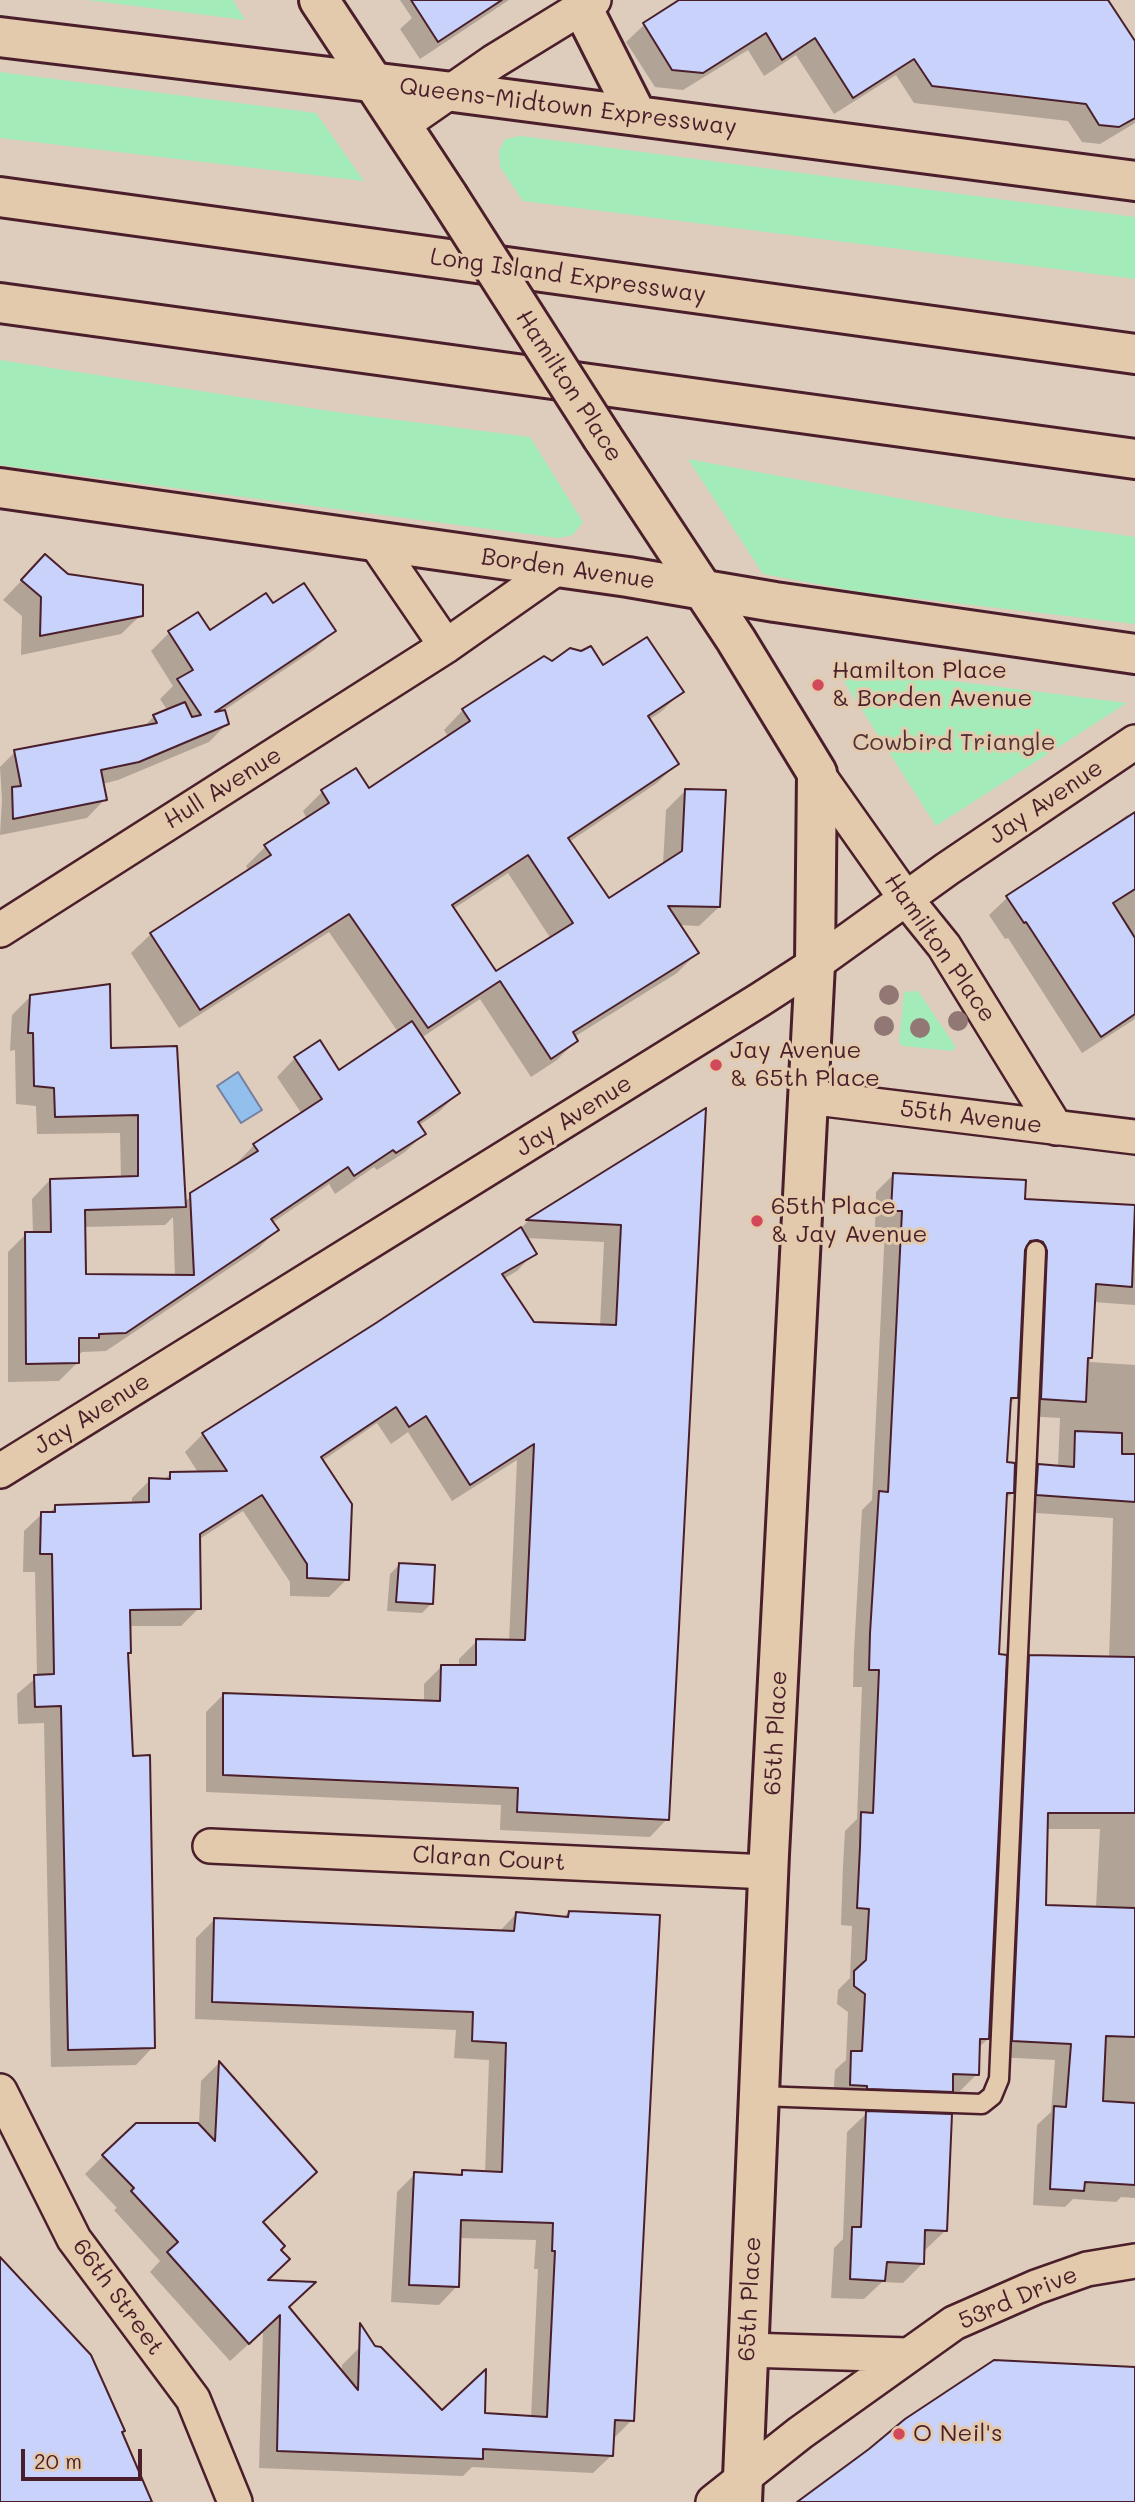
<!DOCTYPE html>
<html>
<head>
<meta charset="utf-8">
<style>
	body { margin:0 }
	#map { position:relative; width:1135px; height:2502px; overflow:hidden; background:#deccbc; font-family:Mali,sans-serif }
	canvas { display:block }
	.scale { position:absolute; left:21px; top:2449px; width:121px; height:32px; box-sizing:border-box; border:4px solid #4a1f2b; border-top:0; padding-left:9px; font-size:21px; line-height:24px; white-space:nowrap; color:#4a1f2b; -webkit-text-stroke:5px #e4caac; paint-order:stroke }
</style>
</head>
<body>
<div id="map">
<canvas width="1135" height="2502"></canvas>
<div class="scale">20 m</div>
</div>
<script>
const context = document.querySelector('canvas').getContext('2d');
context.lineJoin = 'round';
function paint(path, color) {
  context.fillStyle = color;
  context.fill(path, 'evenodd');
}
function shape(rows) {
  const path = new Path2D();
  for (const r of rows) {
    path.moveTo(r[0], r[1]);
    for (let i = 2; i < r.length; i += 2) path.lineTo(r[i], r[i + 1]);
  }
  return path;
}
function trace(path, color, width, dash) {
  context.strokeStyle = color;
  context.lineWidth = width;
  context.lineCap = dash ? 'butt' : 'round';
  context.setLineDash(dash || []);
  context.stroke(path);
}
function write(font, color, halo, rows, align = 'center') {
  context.font = font + ' Mali,sans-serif';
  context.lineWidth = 6;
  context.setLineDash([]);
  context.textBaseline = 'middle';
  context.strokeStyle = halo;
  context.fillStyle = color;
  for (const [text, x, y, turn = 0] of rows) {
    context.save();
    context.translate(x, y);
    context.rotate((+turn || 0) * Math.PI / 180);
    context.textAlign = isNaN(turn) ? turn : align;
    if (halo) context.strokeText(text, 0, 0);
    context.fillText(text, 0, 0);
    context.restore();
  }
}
const green = shape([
	[87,0,233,0,245,20],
	[0,72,316,113,364,181,0,138],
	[521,136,1135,217,1135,279,523,201,500,167,499,151,505,139],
	[0,360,343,413,530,437,583,522,573,535,558,538,0,465],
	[688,459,1005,518,1135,537,1135,624,861,592,763,574],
	[834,666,1127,703,936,826],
	[918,991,956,1047,952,1051,903,1046,899,1042,904,992]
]);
const water = shape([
	[238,1072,262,1110,241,1123,217,1086,238,1072]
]);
const shadow = shape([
	[400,0,509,0,420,59,400,29,412,18],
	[735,0,1106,0,1135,44,1135,123,1100,144,1082,142,1068,121,914,103,896,75,834,114,796,55,764,76,748,50,683,90,655,87,626,42,644,25,675,4],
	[26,576,67,576,141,615,121,634,21,655,22,616,3,600],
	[273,606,334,631,315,649,223,711,227,724,209,742,118,780,102,784,105,799,87,818,0,835,2,800,0,767,15,752,143,728,154,716,168,711,160,699,173,686,151,651,169,633,210,633],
	[552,663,603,667,681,692,662,711,649,720,677,764,657,783,569,842,608,900,663,865,666,810,685,791,719,907,699,926,679,925,697,953,677,973,574,1037,576,1041,557,1060,531,1077,480,999,421,1038,458,1093,440,1111,418,1126,424,1134,405,1152,377,1170,374,1167,335,1194,329,1184,272,1223,277,1230,258,1249,106,1351,82,1352,78,1356,78,1362,59,1381,8,1382,8,1252,26,1234,33,1234,32,1199,50,1180,121,1178,120,1133,37,1134,36,1106,16,1104,15,1050,10,1051,12,1015,30,997,109,1050,184,1203,192,1195,237,1166,236,1164,254,1145,302,1114,277,1077,295,1058,338,1072,398,1032,329,932,179,1028,131,953,151,934,249,871,246,866,265,847,307,819,303,811,322,792,356,771,368,791,449,738,444,730,463,710],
	[508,873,551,939,495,973,453,909],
	[173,1217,175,1277,85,1276,83,1227,165,1225],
	[1127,815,1131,820,1135,818,1135,1019,1082,1053,1008,938,1005,939,989,915,1007,898,1094,841],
	[704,1111,667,1819,650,1837,500,1830,501,1805,206,1792,206,1712,223,1695,424,1702,424,1684,442,1666,459,1667,459,1659,477,1641,509,1642,517,1460,452,1501,408,1432,391,1444,377,1423,322,1461,347,1579,329,1597,290,1596,290,1582,243,1511,198,1540,199,1608,181,1626,128,1626,126,1655,131,1758,153,2047,136,2065,51,2067,44,1723,18,1724,17,1694,37,1677,35,1572,23,1572,24,1531,42,1514,48,1514,55,1507,132,1505,132,1498,150,1480,164,1480,170,1474,199,1474,185,1452,203,1434,377,1324,520,1229,527,1222],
	[526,1238,604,1242,600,1326,533,1324,503,1279,517,1271,534,1253],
	[894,1174,1023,1200,1135,1206,1135,1305,1093,1302,1090,1362,1135,1365,1135,2198,1121,2197,1116,2202,1073,2199,1065,2207,1033,2205,1037,2125,1051,2112,1055,2060,996,2057,1013,1674,1030,1657,1109,1658,1111,1600,1113,1518,1020,1512,1021,1483,1039,1466,1058,1467,1060,1418,1024,1416,1029,1262,1023,1258,1016,1397,1009,1405,1005,1464,1012,1493,1005,1500,997,1656,988,2039,978,2048,977,2074,960,2091,951,2091,934,2108,833,2102,835,2070,846,2060,848,2012,837,2004,838,1990,850,1978,852,1926,841,1925,843,1866,845,1831,857,1819,862,1687,853,1687,854,1651,862,1510,872,1500,885,1228,875,1227,876,1192],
	[1046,1829,1100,1829,1096,1908,1044,1906],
	[399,1565,432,1603,422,1613,387,1611,390,1574],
	[569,1912,632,2420,614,2438,612,2455,593,2473,472,2467,463,2476,259,2468,263,2331,230,2361,150,2272,160,2261,114,2210,117,2208,85,2174,103,2156,199,2125,201,2081,219,2063,315,2172,261,2223,265,2282,342,2373,342,2365,360,2347,442,2413,531,2418,538,2269,534,2269,536,2240,459,2238,457,2286,439,2305,391,2302,397,2192,415,2174,458,2176,463,2171,485,2173,489,2060,454,2058,456,2030,195,2019,196,1938,214,1920,499,1932,516,1914,563,1918],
	[867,2113,945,2231,925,2250,923,2250,922,2264,903,2283,882,2282,864,2299,831,2298,834,2248,843,2239,847,2132]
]);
const building = shape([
	[411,0,502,0,438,42,411,0],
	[679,0,1108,0,1135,41,1135,118,1119,127,1099,125,1086,104,932,86,914,59,853,98,815,38,782,60,766,33,703,73,672,70,643,23,679,0],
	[45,554,68,574,143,585,143,616,40,636,41,597,21,580,45,554],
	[304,583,336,631,215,712,225,710,229,724,139,762,101,770,107,800,13,819,12,787,21,786,14,750,157,723,153,715,185,702,192,717,201,715,177,679,193,670,168,631,198,612,210,630,266,593,273,603,304,583],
	[647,637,684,692,648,716,679,764,568,838,609,898,682,851,685,789,726,790,720,907,668,906,699,953,573,1032,578,1041,551,1059,500,981,428,1028,349,914,200,1010,150,933,271,855,264,845,329,803,321,790,356,768,369,788,470,721,462,709,544,656,552,661,570,648,581,651,591,646,603,665,647,637],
	[528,855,573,923,496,971,452,905,528,855],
	[1135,812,1135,889,1113,903,1135,938,1135,1014,1101,1037,1026,922,1024,923,1006,896,1135,812],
	[110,984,111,1048,177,1046,186,1207,85,1210,86,1274,194,1275,190,1193,258,1151,253,1144,322,1099,294,1057,320,1040,339,1070,412,1021,460,1093,418,1122,426,1134,396,1153,393,1150,354,1176,348,1167,271,1219,279,1230,126,1333,99,1334,99,1338,79,1338,79,1363,26,1364,25,1232,51,1232,50,1179,138,1176,138,1115,55,1117,54,1088,34,1086,33,1033,28,1033,30,995,110,984],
	[706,1108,669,1820,517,1812,518,1788,223,1775,223,1693,440,1701,441,1665,476,1665,476,1639,525,1640,534,1444,470,1485,426,1416,409,1427,396,1407,321,1457,352,1504,349,1580,307,1578,307,1564,262,1495,200,1534,201,1609,130,1610,131,1653,128,1653,133,1756,150,1755,155,2048,68,2050,61,1706,35,1707,34,1675,54,1674,52,1554,40,1554,41,1512,55,1512,55,1505,149,1502,149,1478,170,1479,170,1472,227,1471,202,1433,376,1323,521,1227,537,1254,502,1274,534,1322,616,1325,621,1225,526,1220,706,1108],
	[893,1173,1026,1180,1025,1199,1135,1205,1132,1287,1096,1284,1092,1358,1088,1358,1086,1402,1041,1399,1047,1251,1043,1242,1037,1240,1030,1241,1025,1250,1018,1398,1011,1398,1007,1462,1015,1463,1014,1493,1007,1493,999,1654,1007,1655,989,2039,980,2039,979,2075,953,2074,953,2092,867,2089,867,2086,850,2085,851,2051,862,2051,864,2014,865,1994,854,1986,854,1971,866,1960,869,1909,857,1908,860,1847,861,1812,873,1813,879,1670,869,1670,870,1633,879,1491,888,1492,902,1211,891,1211,893,1173],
	[1075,1431,1122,1433,1122,1454,1135,1454,1135,1502,1036,1495,1038,1464,1074,1467,1075,1431],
	[399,1563,435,1565,433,1604,396,1602,399,1563],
	[1029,1655,1135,1657,1135,1813,1048,1813,1046,1905,1135,1908,1135,2037,1106,2036,1103,2101,1135,2103,1135,2185,1085,2182,1084,2191,1050,2189,1054,2106,1066,2107,1071,2044,1012,2041,1029,1655],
	[569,1911,660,1915,634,2421,615,2420,613,2456,483,2449,483,2459,277,2451,280,2315,249,2344,167,2252,178,2242,131,2191,134,2188,102,2155,136,2123,198,2123,215,2141,219,2061,317,2172,263,2222,285,2246,281,2250,290,2259,268,2280,316,2282,289,2307,358,2390,360,2323,375,2346,381,2347,442,2410,486,2369,485,2413,547,2417,555,2251,552,2251,553,2223,461,2220,459,2287,409,2285,414,2172,462,2175,462,2170,502,2172,506,2043,472,2041,473,2012,212,2002,214,1918,514,1931,516,1912,568,1917,569,1911],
	[866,2111,952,2114,947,2231,925,2230,924,2264,887,2262,885,2281,850,2279,852,2227,861,2227,866,2111],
	[0,2257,91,2355,125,2431,122,2432,152,2502,0,2502,0,2257],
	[994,2360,1135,2367,1135,2502,797,2502,869,2449,905,2419,994,2360]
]);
const service = shape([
	[759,2096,982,2104,992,2096,999,2079,1036,1251]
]);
const minor = shape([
	[401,126,493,62,594,0],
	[375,542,446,646],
	[817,773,906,899,944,946,1056,1128],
	[0,930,446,646,557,568],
	[808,1097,1135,1137],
	[0,1471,761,999,815,964,947,869,1135,742],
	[210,1846,768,1872],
	[0,2091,74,2239,193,2399,235,2502],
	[747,2350,908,2355],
	[713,2502,800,2433,954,2323,1036,2287,1087,2269,1135,2261]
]);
const tertiary = shape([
	[319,0,448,196],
	[602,437,736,640,817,773,815,964,769,1854,742,2502]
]);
const secondary = shape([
	[582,7,637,116],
	[0,37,453,92,1135,181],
	[0,488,628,577,775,602,1135,654]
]);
const motorway = shape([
	[0,197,1135,354],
	[0,303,1135,459]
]);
const tertiaryBridge = shape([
	[448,196,602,437]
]);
const trees = [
	[889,995],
	[958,1021],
	[884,1026],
	[920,1028]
];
const markers = [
	[818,685,7,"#d1495b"],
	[716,1065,7,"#d1495b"],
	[757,1221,7,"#d1495b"],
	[899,2434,7,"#d1495b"]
];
const streetNames = [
	["Queens-Midtown Expressway",568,107,7],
	["Long Island Expressway",568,276,8],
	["Hamilton Place",569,386,57],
	["Borden Avenue",568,569,8],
	["Hull Avenue",223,788,-32],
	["Jay Avenue",1046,802,-34],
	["Hamilton Place",940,948,55],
	["Jay Avenue",574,1116,-32],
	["55th Avenue",971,1117,7],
	["Jay Avenue",92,1414,-32],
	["65th Place",776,1733,-87],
	["Claran Court",489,1859,3],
	["66th Street",118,2297,54],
	["53rd Drive",1018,2298,-23],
	["65th Place",750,2299,-87]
];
const poiNames = [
	["Hamilton Place",832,671],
	["& Borden Avenue",832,699],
	["Jay Avenue",730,1051],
	["& 65th Place",730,1079],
	["65th Place",771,1207],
	["& Jay Avenue",771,1235],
	["O Neil's",913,2434]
];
const parkNames = [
	["Cowbird Triangle",954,743]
];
paint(green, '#a3ebb9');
paint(water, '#92bfec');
trace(water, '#757f9f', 2);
paint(shadow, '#0003');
paint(building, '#c8d2fa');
trace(building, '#4a1f2b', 2);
trace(service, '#4a1f2b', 23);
trace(minor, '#4a1f2b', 38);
trace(tertiary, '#4a1f2b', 44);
trace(secondary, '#4a1f2b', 44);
trace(motorway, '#4a1f2b', 44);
trace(service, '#e4caac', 18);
trace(minor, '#e4caac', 33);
trace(tertiary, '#e4caac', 38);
trace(secondary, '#e4caac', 38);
trace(motorway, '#e4caac', 38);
trace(tertiaryBridge, '#4a1f2b', 44, []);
trace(tertiaryBridge, '#e4caac', 38);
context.fillStyle = '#927874';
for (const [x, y] of trees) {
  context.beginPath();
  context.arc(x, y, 10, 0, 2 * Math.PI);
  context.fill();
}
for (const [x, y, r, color] of markers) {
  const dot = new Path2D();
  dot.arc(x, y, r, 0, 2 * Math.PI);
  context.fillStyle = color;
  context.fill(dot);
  trace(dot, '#e4caac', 2.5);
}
write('24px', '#4a1f2b', '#e4caac', streetNames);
write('24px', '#4a1f2b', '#e4caac', poiNames, 'left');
write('24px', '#533339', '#e4caac', parkNames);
</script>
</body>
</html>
